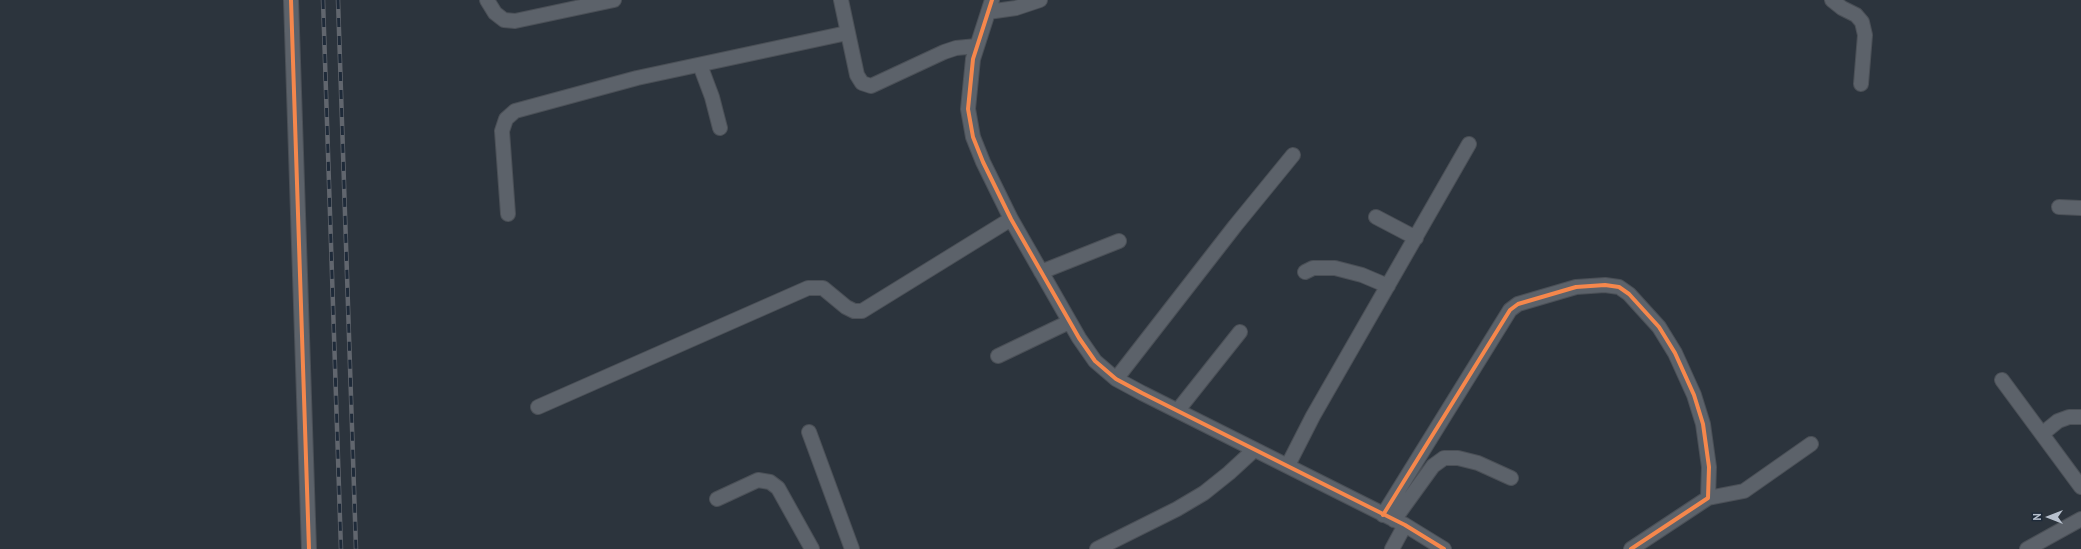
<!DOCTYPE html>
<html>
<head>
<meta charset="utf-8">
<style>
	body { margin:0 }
	#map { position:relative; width:2081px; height:549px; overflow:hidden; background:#2c343d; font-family:"PT Sans",sans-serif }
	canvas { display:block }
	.north { position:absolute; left:2029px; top:497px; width:40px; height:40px; -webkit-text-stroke:3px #1e2a39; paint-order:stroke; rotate:270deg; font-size:11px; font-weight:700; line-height:16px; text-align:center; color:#b7c0cd }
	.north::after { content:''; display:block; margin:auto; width:14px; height:18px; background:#b7c0cd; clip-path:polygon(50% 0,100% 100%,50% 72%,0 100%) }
</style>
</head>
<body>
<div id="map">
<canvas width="2081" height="549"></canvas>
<div class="north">N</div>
</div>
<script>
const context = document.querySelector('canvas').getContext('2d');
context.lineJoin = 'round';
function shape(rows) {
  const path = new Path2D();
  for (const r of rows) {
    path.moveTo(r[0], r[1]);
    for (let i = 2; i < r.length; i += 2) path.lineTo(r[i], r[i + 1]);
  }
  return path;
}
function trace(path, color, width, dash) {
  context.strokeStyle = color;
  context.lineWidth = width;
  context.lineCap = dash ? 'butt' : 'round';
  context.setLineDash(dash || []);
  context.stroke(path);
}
const minor = shape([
	[291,0,309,549],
	[487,0,495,13,504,20,515,21,614,0],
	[841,0,857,75,862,83,871,86,944,52,956,48,977,46],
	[992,0,973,59,968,109,973,137,983,162,1011,219,1079,338,1095,361,1116,379,1142,393,1405,525,1444,549],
	[1832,0,1842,8,1856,15,1862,22,1865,35,1861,84],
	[988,12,1016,8,1040,0],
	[700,65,712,97,720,128],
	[2059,207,2081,208],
	[508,214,502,131,506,119,515,111,637,78,847,33],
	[1376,217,1416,238],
	[1041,272,1119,241],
	[1305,272,1313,268,1335,268,1362,275,1388,286],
	[998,356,1069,322],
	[1116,379,1235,226,1293,155],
	[2002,380,2081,487],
	[538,407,808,288,823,288,846,307,854,311,862,311,1011,219],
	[1178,410,1240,332],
	[809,432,852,549],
	[2042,434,2058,421,2069,417,2081,417],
	[1288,465,1313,416,1469,144],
	[1708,498,1744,491,1811,444],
	[717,499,758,480,770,482,778,488,812,549],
	[1383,515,1510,310,1518,304,1576,287,1605,285,1619,287,1629,294,1659,327,1675,353,1694,395,1703,424,1709,467,1708,498,1631,549],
	[1394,520,1433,466,1444,458,1458,458,1478,463,1511,478],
	[1097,549,1177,509,1204,493,1229,473,1254,450],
	[1392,549,1405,525],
	[2027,549,2081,519]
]);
const rail = shape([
	[323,0,341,549],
	[338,0,356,549]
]);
const cycleway = shape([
	[291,0,309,549],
	[992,0,973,59,968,109,973,137,983,162,1011,219,1079,338,1095,361,1116,379,1142,393,1405,525,1444,549],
	[1383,515,1510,310,1518,304,1576,287,1605,285,1619,287,1629,294,1659,327,1675,353,1694,395,1703,424,1709,467,1708,498,1631,549]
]);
trace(minor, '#4b5057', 16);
trace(minor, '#5c626a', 14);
trace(rail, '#61666e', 4.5);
trace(rail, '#1e2a39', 3, [9]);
trace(cycleway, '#f5874c', 4);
</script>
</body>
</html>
